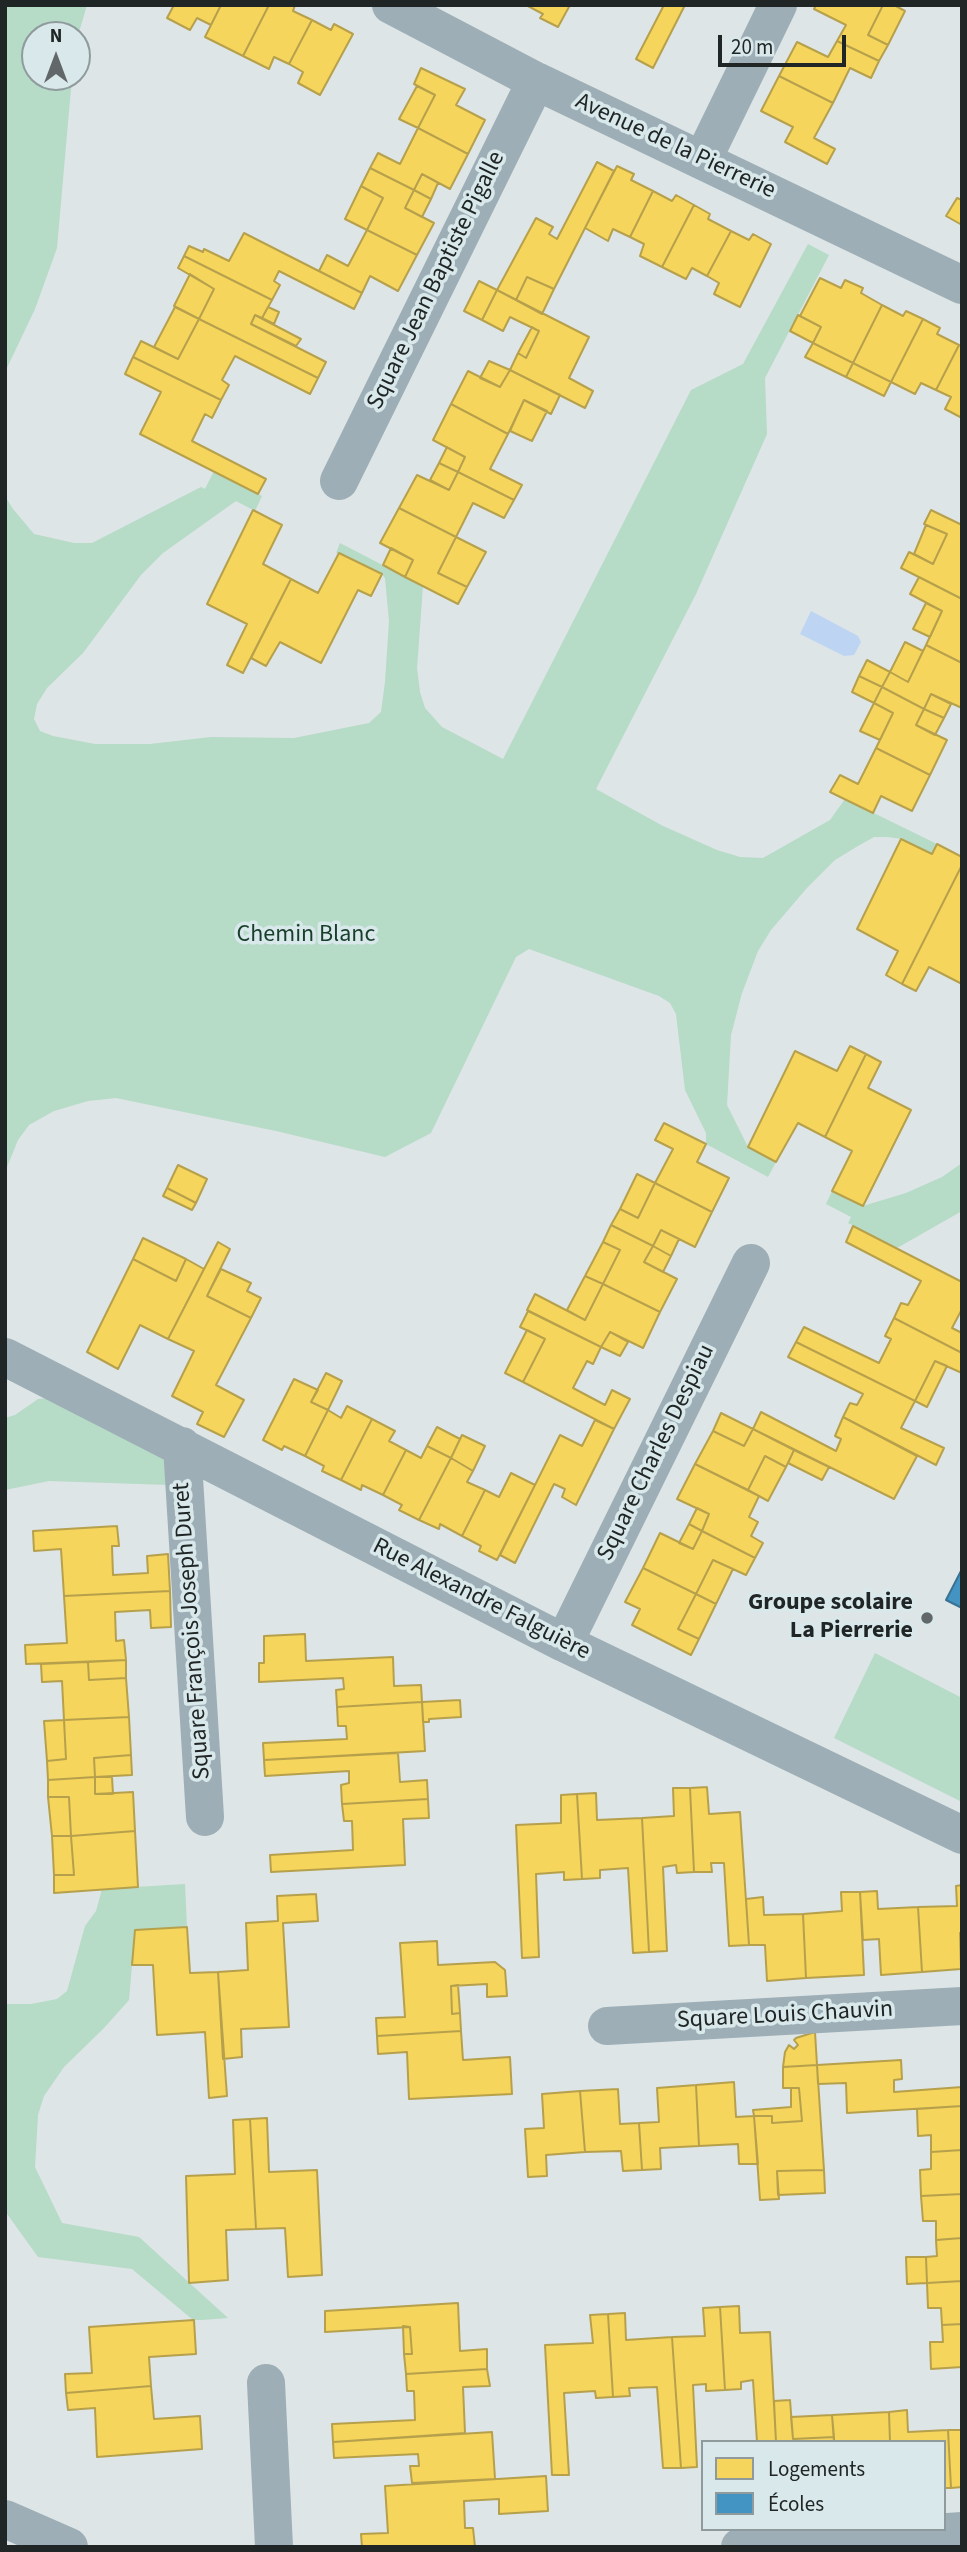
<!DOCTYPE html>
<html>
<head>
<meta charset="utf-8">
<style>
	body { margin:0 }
	#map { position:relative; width:967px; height:2552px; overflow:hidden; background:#dde5e6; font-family:"Source Sans 3",sans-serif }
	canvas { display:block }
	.frame { position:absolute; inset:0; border:7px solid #202526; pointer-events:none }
	.legend { position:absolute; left:701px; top:2440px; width:245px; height:91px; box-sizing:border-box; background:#d9e8ea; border:2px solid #8f9a9c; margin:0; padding:9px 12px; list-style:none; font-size:21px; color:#202526 }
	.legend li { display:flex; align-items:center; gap:14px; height:35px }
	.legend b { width:35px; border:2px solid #8f9a9c }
	.north { position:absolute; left:21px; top:21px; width:70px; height:70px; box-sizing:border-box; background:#d9e8ea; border:2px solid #8f9a9c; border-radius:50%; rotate:0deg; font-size:19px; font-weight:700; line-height:28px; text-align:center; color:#202526 }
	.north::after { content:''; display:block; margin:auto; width:24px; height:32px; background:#626869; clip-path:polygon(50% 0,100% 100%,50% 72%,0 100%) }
	.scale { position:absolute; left:718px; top:35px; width:128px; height:32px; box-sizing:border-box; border:4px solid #202526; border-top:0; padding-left:9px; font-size:21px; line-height:24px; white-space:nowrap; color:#202526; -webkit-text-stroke:5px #d9e8ea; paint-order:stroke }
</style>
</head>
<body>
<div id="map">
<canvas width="967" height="2552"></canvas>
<div class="frame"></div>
<ul class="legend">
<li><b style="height:19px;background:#f6d55c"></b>Logements</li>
<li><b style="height:19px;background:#4393c3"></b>Écoles</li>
</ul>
<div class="north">N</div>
<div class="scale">20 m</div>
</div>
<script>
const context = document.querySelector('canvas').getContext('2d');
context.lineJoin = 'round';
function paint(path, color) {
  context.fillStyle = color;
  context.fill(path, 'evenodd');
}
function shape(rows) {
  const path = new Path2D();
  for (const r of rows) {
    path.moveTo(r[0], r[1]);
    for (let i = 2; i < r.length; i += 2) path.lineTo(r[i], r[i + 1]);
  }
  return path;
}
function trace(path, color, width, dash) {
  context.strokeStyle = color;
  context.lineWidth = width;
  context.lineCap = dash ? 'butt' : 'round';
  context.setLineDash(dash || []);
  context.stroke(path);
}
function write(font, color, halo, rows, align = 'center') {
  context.font = font + ' "Source Sans 3",sans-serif';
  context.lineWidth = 7;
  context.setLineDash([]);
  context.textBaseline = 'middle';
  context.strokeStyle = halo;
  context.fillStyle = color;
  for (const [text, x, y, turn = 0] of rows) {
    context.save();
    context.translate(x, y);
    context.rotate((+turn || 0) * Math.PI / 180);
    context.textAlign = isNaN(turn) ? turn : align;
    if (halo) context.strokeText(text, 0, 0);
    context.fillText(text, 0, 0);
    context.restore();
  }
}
const green = shape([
	[5,5,87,5,77,39,77,35,35,35,35,77,72,77,57,248,35,309,5,372],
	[808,244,829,255,765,378,767,434,696,594,596,789,663,826,717,850,740,857,763,858,830,820,845,799,937,844,932,854,901,839,888,837,874,837,858,846,835,860,806,889,771,930,758,951,742,993,731,1035,727,1105,748,1147,776,1162,768,1177,706,1144,706,1133,685,1090,676,1014,670,1003,659,996,529,949,516,957,431,1133,385,1157,276,1131,116,1098,88,1101,54,1111,29,1125,18,1140,5,1172,5,496,13,509,34,534,74,543,92,543,201,487,205,489,214,471,262,496,255,511,236,501,163,553,141,575,83,653,47,688,37,704,34,719,40,731,53,736,95,744,150,744,211,737,294,738,369,723,381,712,385,682,389,621,385,578,382,574,336,553,340,543,423,586,417,668,420,692,425,708,442,727,503,759,691,390,743,364],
	[962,1163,962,1211,897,1248,848,1223,851,1217,826,1204,832,1191,863,1206,906,1193,942,1177],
	[47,1398,156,1450,167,1463,169,1485,49,1481,5,1490,5,1418,15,1415,38,1399],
	[875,1653,962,1698,962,1802,834,1738],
	[185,1884,187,1927,135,1930,129,2000,104,2028,64,2067,44,2096,38,2115,35,2167,62,2223,139,2237,228,2318,202,2320,193,2320,132,2269,38,2257,5,2211,5,2004,31,2004,57,1999,67,1991,85,1926,96,1911,102,1889]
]);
const water = shape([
	[811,611,858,636,861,642,854,655,844,656,800,634]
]);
const homes = shape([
	[174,5,221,5,211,25,197,18,190,30,167,18,174,5],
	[221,5,269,5,243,56,205,37,221,5],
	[269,5,295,5,293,11,312,20,289,64,274,57,269,69,243,56,269,5],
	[526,5,570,5,558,27,540,18,543,14,526,5],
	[664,5,685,5,653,68,636,59,664,5],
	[816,5,883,5,868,35,888,45,879,61,837,41,846,25,814,9,816,5],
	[883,5,894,5,905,11,888,45,868,35,883,5],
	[312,20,331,30,334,24,353,34,320,95,298,83,303,72,289,64,312,20],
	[837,41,879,61,871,78,850,68,833,103,779,76,797,42,828,57,837,41],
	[421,68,465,89,456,105,485,120,468,154,418,128,435,95,414,84,421,68],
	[779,76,833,103,814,138,835,149,827,164,785,142,793,127,761,111,779,76],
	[417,86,435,95,418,128,399,119,417,86],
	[418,128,468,154,450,189,422,174,414,190,370,168,378,153,400,164,418,128],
	[597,162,614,171,554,289,527,277,516,300,497,290,536,218,553,227,549,234,557,239,597,162],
	[617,166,634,174,631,180,653,191,630,237,613,229,608,241,585,228,617,166],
	[370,168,414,190,405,208,434,223,417,255,367,230,383,198,361,186,370,168],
	[422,174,438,183,431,199,414,190,422,174],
	[361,186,383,198,367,230,345,219,361,186],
	[414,190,431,199,422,217,405,208,414,190],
	[653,191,672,201,676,195,694,205,662,267,640,256,644,244,630,237,653,191],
	[957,198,962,200,962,225,946,216,957,198],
	[694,205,710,214,708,219,731,231,707,276,692,268,686,279,662,267,694,205],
	[367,230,417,255,398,291,370,276,362,293,319,271,327,255,348,266,367,230],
	[731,231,749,240,753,234,771,244,740,307,714,294,719,283,707,276,731,231],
	[244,233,362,293,354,309,279,271,274,281,280,285,272,300,184,256,189,246,203,252,204,249,229,261,244,233],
	[184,256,272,300,262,318,255,315,251,324,326,362,318,378,199,319,214,289,178,268,184,256],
	[190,274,214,289,199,319,174,306,190,274],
	[527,277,554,289,542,314,516,300,527,277],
	[820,278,841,288,845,280,863,288,861,293,882,305,853,363,813,343,821,327,800,316,820,278],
	[479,281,497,290,482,320,464,311,479,281],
	[497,290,589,337,569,378,593,391,585,408,510,370,518,353,526,358,539,331,510,317,503,331,482,320,497,290],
	[882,305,903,316,906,311,923,319,891,382,853,363,882,305],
	[175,307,199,319,178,359,154,347,175,307],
	[268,307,279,312,274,324,262,318,268,307],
	[255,315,301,339,296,346,251,324,255,315],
	[798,315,821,327,813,343,790,331,798,315],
	[199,319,318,378,310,394,235,356,222,380,229,385,221,400,133,357,141,341,178,359,199,319],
	[923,319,940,328,937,334,959,345,936,390,921,383,915,394,891,382,923,319],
	[532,327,539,331,526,358,518,353,532,327],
	[813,343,853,363,846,377,805,357,813,343],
	[959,345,962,346,962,418,945,409,951,397,936,390,959,345],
	[133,357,221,400,212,418,205,414,192,441,266,479,258,494,140,434,161,392,125,374,133,357],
	[489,361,510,370,500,387,480,378,489,361],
	[853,363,891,382,884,396,846,377,853,363],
	[510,370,560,395,551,414,524,400,508,434,451,404,468,371,500,387,510,370],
	[524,400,547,411,532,441,510,431,524,400],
	[451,404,508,434,490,469,522,485,514,500,458,472,465,457,433,440,451,404],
	[447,447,465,457,458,472,439,463,447,447],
	[439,463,458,472,449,490,430,480,439,463],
	[458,472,514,500,504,518,473,503,456,537,399,508,417,475,449,490,458,472],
	[399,508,456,537,438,573,467,587,458,604,405,577,413,560,380,543,399,508],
	[253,510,282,525,263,564,291,579,243,673,227,665,247,624,207,604,253,510],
	[931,510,962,525,962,599,901,568,909,552,933,564,947,534,924,524,931,510],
	[926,525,947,534,933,564,914,554,926,525],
	[456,537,486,552,467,587,438,573,456,537],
	[391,548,413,560,405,577,383,565,391,548],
	[339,553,382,574,371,596,358,590,321,663,280,642,266,666,251,658,291,579,318,593,339,553],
	[919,577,962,599,962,663,926,645,942,611,910,594,919,577],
	[926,603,942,611,930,637,913,629,926,603],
	[905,642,923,651,908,682,890,672,905,642],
	[926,645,962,663,962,708,931,694,924,709,882,687,890,672,908,682,926,645],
	[867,660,890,672,882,687,859,676,867,660],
	[859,676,882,687,874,703,852,692,859,676],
	[882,687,924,709,916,725,947,740,930,775,876,748,893,713,874,703,882,687],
	[931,694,951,704,944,718,924,709,931,694],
	[874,703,893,713,880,740,860,731,874,703],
	[924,709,944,718,935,735,916,725,924,709],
	[876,748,930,775,912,811,881,796,873,813,830,792,840,775,858,784,876,748],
	[901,839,932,854,937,844,962,857,962,865,902,984,886,975,898,951,857,929,901,839],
	[962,865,962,984,929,967,916,991,902,984,962,865],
	[850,1046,866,1054,825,1137,798,1123,776,1162,748,1147,795,1051,837,1071,850,1046],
	[866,1054,881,1062,868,1088,911,1110,863,1206,832,1191,852,1151,825,1137,866,1054],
	[664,1123,706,1144,697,1162,729,1178,712,1212,655,1183,673,1149,655,1140,664,1123],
	[178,1165,207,1179,196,1203,167,1188,178,1165],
	[637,1174,655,1183,638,1218,620,1209,637,1174],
	[655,1183,712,1212,695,1247,661,1230,653,1246,611,1225,620,1209,638,1218,655,1183],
	[167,1188,196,1203,192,1210,163,1196,167,1188],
	[611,1225,653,1246,644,1262,677,1279,660,1312,603,1284,620,1250,603,1242,611,1225],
	[853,1226,962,1282,962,1309,952,1328,962,1333,962,1353,894,1318,901,1303,908,1305,921,1281,846,1242,853,1226],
	[661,1230,679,1239,671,1256,653,1246,661,1230],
	[143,1238,186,1259,176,1281,133,1259,143,1238],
	[218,1242,230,1249,207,1296,251,1318,216,1385,244,1400,224,1437,197,1424,203,1412,172,1396,194,1351,168,1339,218,1242],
	[603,1242,620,1250,603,1284,585,1276,603,1242],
	[653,1246,671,1256,663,1272,644,1262,653,1246],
	[133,1259,176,1281,186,1259,204,1269,168,1339,140,1325,118,1369,87,1352,133,1259],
	[221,1269,251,1283,247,1291,261,1298,251,1318,207,1296,221,1269],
	[585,1276,603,1284,585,1320,567,1310,585,1276],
	[603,1284,660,1312,643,1348,610,1332,601,1347,527,1310,535,1294,585,1320,603,1284],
	[528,1311,601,1347,593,1364,587,1361,573,1388,605,1405,612,1390,630,1399,614,1429,523,1382,545,1339,520,1327,528,1311],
	[894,1318,962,1353,962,1373,935,1361,915,1401,796,1342,804,1327,879,1363,891,1339,885,1336,894,1318],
	[527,1330,545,1339,523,1382,505,1373,527,1330],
	[610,1332,628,1342,620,1356,601,1347,610,1332],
	[796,1342,915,1401,901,1428,944,1448,936,1465,843,1417,850,1403,857,1405,863,1394,788,1357,796,1342],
	[935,1361,947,1366,927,1407,915,1401,935,1361],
	[326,1373,342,1381,328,1410,311,1402,326,1373],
	[294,1379,318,1390,311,1402,328,1410,305,1456,284,1446,282,1450,263,1440,294,1379],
	[347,1406,372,1419,341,1480,322,1471,324,1466,305,1456,328,1410,341,1418,347,1406],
	[761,1412,836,1451,841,1439,835,1436,843,1417,917,1456,894,1499,753,1429,761,1412],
	[721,1413,753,1429,744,1446,713,1431,721,1413],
	[372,1419,395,1431,389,1441,406,1450,383,1495,362,1485,361,1490,341,1480,372,1419],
	[595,1420,614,1429,576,1505,562,1497,565,1489,554,1484,515,1563,500,1555,560,1435,582,1446,595,1420],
	[437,1427,460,1439,451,1458,427,1446,437,1427],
	[753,1429,794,1450,786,1467,765,1456,748,1490,695,1464,713,1431,744,1446,753,1429],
	[462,1435,485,1446,473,1471,451,1458,462,1435],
	[427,1446,451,1458,419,1520,399,1510,402,1505,383,1495,406,1450,421,1458,427,1446],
	[794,1450,829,1467,822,1480,788,1463,794,1450],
	[765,1456,786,1467,768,1501,748,1490,765,1456],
	[451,1458,473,1471,467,1482,485,1490,462,1536,440,1524,439,1529,419,1520,451,1458],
	[695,1464,759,1496,749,1517,758,1522,751,1536,763,1543,755,1558,702,1531,709,1514,677,1499,695,1464],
	[511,1473,535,1485,497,1560,479,1551,481,1546,462,1536,485,1490,499,1497,511,1473],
	[697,1508,709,1514,702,1531,689,1524,697,1508],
	[689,1524,702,1531,693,1549,679,1543,689,1524],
	[117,1526,119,1546,112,1546,113,1575,148,1573,147,1556,168,1554,170,1591,64,1596,61,1549,34,1551,33,1531,117,1526],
	[702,1531,755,1558,746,1575,713,1560,696,1594,643,1568,660,1533,693,1549,702,1531],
	[713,1560,733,1569,716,1604,696,1594,713,1560],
	[643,1568,696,1594,678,1629,699,1639,691,1655,632,1625,640,1609,625,1602,643,1568],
	[170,1591,171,1627,151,1628,150,1610,115,1612,116,1641,124,1640,126,1660,26,1664,25,1645,67,1643,64,1596,170,1591],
	[696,1594,716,1604,699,1639,678,1629,696,1594],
	[305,1634,306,1661,393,1657,394,1686,421,1685,422,1702,337,1707,336,1690,344,1689,343,1678,259,1682,259,1663,264,1663,264,1636,305,1634],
	[126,1660,126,1678,89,1680,88,1662,126,1660],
	[88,1662,89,1680,126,1678,129,1717,64,1720,62,1681,42,1682,41,1664,88,1662],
	[460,1700,461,1717,429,1719,429,1722,423,1722,422,1702,460,1700],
	[422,1702,425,1751,264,1760,263,1743,347,1739,346,1726,338,1726,337,1707,422,1702],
	[129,1717,131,1755,94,1758,95,1777,48,1780,47,1761,66,1759,64,1720,129,1717],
	[64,1720,66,1759,47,1761,44,1721,64,1720],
	[398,1753,400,1782,427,1780,428,1799,342,1804,341,1785,349,1783,349,1771,265,1776,264,1760,398,1753],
	[131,1755,132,1775,95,1777,94,1758,131,1755],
	[95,1777,95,1794,133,1792,135,1831,71,1836,69,1797,48,1797,48,1780,95,1777],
	[95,1777,112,1777,113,1794,95,1794,95,1777],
	[707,1787,709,1814,740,1812,749,1945,729,1946,724,1863,711,1863,712,1872,694,1872,690,1788,707,1787],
	[673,1788,690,1788,694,1872,677,1873,676,1865,663,1867,667,1951,649,1952,642,1818,674,1816,673,1788],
	[596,1793,597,1820,642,1818,649,1952,633,1953,628,1868,600,1870,600,1878,582,1879,577,1794,596,1793],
	[577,1794,582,1879,564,1880,564,1872,536,1874,539,1957,522,1958,516,1825,561,1823,561,1795,577,1794],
	[48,1797,69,1797,71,1836,52,1836,48,1797],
	[428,1799,429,1818,403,1819,405,1865,271,1872,270,1855,353,1850,352,1821,344,1821,342,1804,428,1799],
	[135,1831,138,1887,54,1893,54,1875,74,1875,71,1836,135,1831],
	[52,1836,71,1836,74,1875,54,1875,52,1836],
	[962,1885,962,1933,960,1933,961,1969,922,1972,918,1907,957,1906,956,1886,962,1885],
	[877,1891,878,1909,918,1907,922,1972,881,1975,879,1939,863,1940,860,1892,877,1891],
	[841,1892,860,1892,864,1975,806,1978,803,1914,842,1911,841,1892],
	[316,1894,318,1921,283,1923,289,2027,241,2029,242,2057,223,2059,218,1972,248,1970,246,1923,278,1921,277,1896,316,1894],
	[763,1897,764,1915,803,1914,806,1978,767,1981,765,1945,749,1945,746,1899,763,1897],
	[187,1927,190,1973,218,1972,227,2096,209,2098,205,2032,157,2035,153,1965,132,1965,135,1930,187,1927],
	[437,1941,438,1965,495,1962,505,1970,507,1996,487,1997,487,1984,451,1986,452,2014,460,2013,461,2031,377,2036,376,2018,405,2017,400,1943,437,1941],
	[458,1985,460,2013,452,2014,451,1986,458,1985],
	[461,2031,463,2060,510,2057,512,2094,409,2099,407,2052,378,2054,377,2036,461,2031],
	[815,2032,817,2065,783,2067,785,2052,789,2045,794,2049,798,2045,794,2040,796,2038,815,2032],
	[901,2060,902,2079,894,2080,894,2092,962,2087,962,2106,847,2113,846,2083,818,2084,817,2065,901,2060],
	[817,2065,824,2170,777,2171,779,2199,760,2200,754,2116,772,2116,772,2123,802,2121,799,2088,783,2088,783,2067,817,2065],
	[734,2082,736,2117,754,2116,758,2164,739,2164,738,2144,699,2146,696,2085,734,2082],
	[696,2085,699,2146,660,2148,661,2169,642,2170,639,2123,659,2122,657,2088,696,2085],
	[791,2088,799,2088,802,2121,772,2123,772,2116,754,2116,753,2110,791,2107,791,2088],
	[618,2089,620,2124,639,2123,642,2170,623,2171,621,2151,585,2152,580,2091,618,2089],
	[580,2091,585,2152,546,2155,547,2176,528,2177,525,2129,544,2128,542,2094,580,2091],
	[962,2106,962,2150,931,2152,931,2135,918,2136,917,2109,962,2106],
	[267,2118,269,2172,317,2170,322,2275,288,2277,285,2228,256,2229,250,2119,267,2118],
	[250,2119,256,2229,226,2230,228,2280,189,2283,186,2176,235,2174,233,2120,250,2119],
	[962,2150,962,2194,921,2196,920,2170,931,2169,931,2152,962,2150],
	[824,2170,825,2193,778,2195,777,2171,824,2170],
	[962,2194,962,2238,936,2240,936,2221,923,2221,921,2196,962,2194],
	[962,2238,962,2281,927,2283,926,2257,937,2256,936,2240,962,2238],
	[906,2257,926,2257,927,2283,907,2284,906,2257],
	[962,2281,962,2324,942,2325,941,2308,928,2308,927,2283,962,2281],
	[458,2303,460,2351,487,2349,487,2369,406,2374,404,2354,412,2354,410,2327,325,2332,325,2311,458,2303],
	[739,2306,740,2333,770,2332,776,2442,757,2442,753,2380,741,2382,741,2389,725,2390,720,2307,739,2306],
	[720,2307,725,2390,706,2391,706,2384,693,2385,697,2467,681,2468,672,2337,705,2336,703,2308,720,2307],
	[625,2313,626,2340,672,2337,681,2468,663,2468,657,2387,629,2388,630,2396,613,2397,608,2314,625,2313],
	[608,2314,613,2397,596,2398,595,2391,564,2393,569,2475,552,2475,545,2345,593,2343,590,2315,608,2314],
	[194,2320,196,2354,149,2357,151,2386,66,2393,65,2374,92,2373,89,2327,194,2320],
	[962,2324,962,2367,931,2369,930,2342,943,2342,942,2325,962,2324],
	[403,2326,410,2327,412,2354,404,2354,403,2326],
	[487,2369,490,2386,463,2387,465,2433,333,2442,332,2424,415,2420,414,2391,407,2391,406,2374,487,2369],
	[151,2386,154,2419,200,2416,202,2449,97,2457,95,2408,68,2410,66,2393,151,2386],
	[790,2400,793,2439,834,2437,834,2442,776,2442,774,2401,790,2400],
	[907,2410,908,2432,948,2430,951,2488,944,2488,944,2442,890,2442,889,2412,907,2410],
	[889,2412,890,2442,834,2442,832,2415,889,2412],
	[832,2415,834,2437,793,2439,791,2417,832,2415],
	[948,2430,962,2430,962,2487,951,2488,948,2430],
	[492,2432,495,2479,412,2483,410,2466,419,2466,418,2454,334,2458,333,2442,492,2432],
	[546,2476,548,2511,499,2514,499,2499,464,2501,465,2528,473,2528,475,2547,362,2547,361,2534,388,2533,385,2486,546,2476]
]);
const schools = shape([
	[962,1569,962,1608,946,1600,962,1569]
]);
const street = shape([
	[391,5,536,81,962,285],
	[703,159,778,5],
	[339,481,536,81],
	[5,1357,564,1643,962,1835],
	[182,1446,205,1817],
	[564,1643,751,1263],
	[607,2026,962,2006],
	[266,2383,274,2547],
	[5,2519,69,2547],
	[740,2547,962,2531]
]);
const markers = [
	[927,1618,7,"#626869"]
];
const streetNames = [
	["Avenue de la Pierrerie",675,147,25],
	["Square Jean Baptiste Pigalle",437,281,-64],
	["Square Charles Despiau",657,1453,-64],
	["Rue Alexandre Falguière",481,1600,27],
	["Square François Joseph Duret",193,1631,-94],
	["Square Louis Chauvin",785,2016,-3]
];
const parkNames = [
	["Chemin Blanc",306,936]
];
const poiNames = [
	["Groupe scolaire",913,1604],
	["La Pierrerie",913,1632]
];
paint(green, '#b6dbc7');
paint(water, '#bdd4f3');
paint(homes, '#f6d55c');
trace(homes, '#b6a04c', 2);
paint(schools, '#4393c3');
trace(schools, '#387294', 2);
trace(street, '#9daeb6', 38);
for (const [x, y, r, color] of markers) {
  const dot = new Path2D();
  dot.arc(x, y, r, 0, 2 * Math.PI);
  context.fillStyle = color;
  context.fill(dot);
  trace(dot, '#d9e8ea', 2.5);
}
write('24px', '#202526', '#d9e8ea', streetNames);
write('24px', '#183f2a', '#d9e8ea', parkNames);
write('bold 24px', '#202526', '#d9e8ea', poiNames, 'right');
</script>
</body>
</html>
